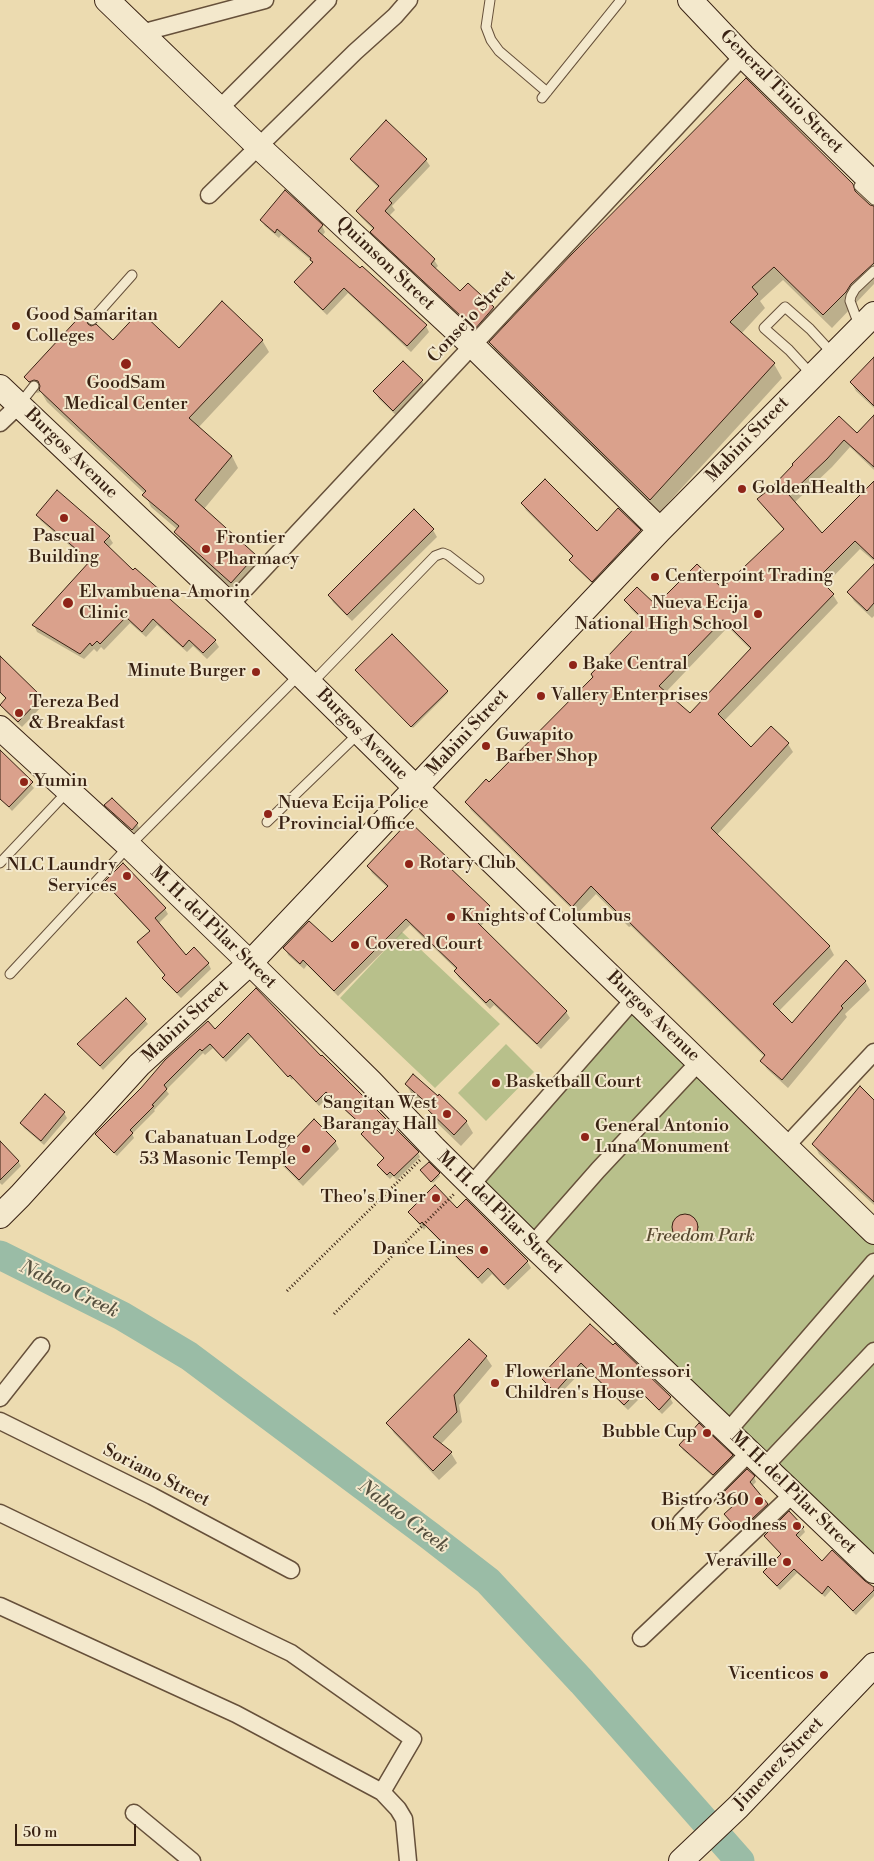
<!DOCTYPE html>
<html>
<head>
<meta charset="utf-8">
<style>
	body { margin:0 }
	#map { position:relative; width:874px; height:1861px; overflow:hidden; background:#ecdbb0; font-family:"Libre Bodoni",serif }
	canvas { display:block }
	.scale { position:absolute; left:15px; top:1824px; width:121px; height:22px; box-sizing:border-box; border:2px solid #392213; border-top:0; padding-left:6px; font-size:15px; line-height:18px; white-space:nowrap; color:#392213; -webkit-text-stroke:4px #f3e8cc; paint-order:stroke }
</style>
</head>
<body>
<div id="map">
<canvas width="874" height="1861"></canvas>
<div class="scale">50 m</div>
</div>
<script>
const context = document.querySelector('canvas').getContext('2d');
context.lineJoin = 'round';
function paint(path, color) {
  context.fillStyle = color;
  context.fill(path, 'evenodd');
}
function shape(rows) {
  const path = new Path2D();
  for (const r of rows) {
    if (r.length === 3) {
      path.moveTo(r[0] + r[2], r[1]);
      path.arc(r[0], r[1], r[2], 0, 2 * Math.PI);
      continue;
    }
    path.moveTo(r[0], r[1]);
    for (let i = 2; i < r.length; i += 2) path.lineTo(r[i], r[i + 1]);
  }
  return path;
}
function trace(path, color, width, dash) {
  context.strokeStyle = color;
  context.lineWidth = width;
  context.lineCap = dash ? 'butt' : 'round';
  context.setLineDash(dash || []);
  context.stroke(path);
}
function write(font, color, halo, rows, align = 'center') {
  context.font = font + ' "Libre Bodoni",serif';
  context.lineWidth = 4;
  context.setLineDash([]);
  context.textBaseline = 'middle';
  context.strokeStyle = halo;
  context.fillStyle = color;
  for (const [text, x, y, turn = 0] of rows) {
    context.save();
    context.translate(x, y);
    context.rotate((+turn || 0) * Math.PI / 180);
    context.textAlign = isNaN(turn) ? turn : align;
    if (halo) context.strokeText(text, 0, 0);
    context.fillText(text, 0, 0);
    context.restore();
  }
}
const green = shape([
	[402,932,500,1024,435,1088,340,998],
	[633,1012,874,1244,874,1564,478,1183],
	[506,1044,534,1072,486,1121,458,1093]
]);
const shadow = shape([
	[386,122,426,160,430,166,392,206,395,210,389,216,434,260,438,266,435,269,460,293,468,284,493,308,497,314,479,334,376,238,372,232,374,230,361,217,357,211,379,188,355,165,351,159],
	[852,184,860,197,869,206,874,207,874,284,832,328,783,280,760,301,765,308,741,334,774,364,782,378,658,514,499,357,491,343],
	[261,220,322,226,325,232,322,236,426,326,429,332,411,352,348,293,327,315,299,288,296,282,313,263,312,261,281,235,279,238,265,226],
	[86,317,92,327,113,342,179,350,262,340,269,352,198,428,232,456,238,468,204,509,255,556,262,568,238,594,183,544,176,532,178,530,151,507,145,494,47,402,41,392,37,393,32,389,26,377],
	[874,359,874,408,856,391,851,382],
	[403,362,422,381,426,388,398,417,379,399,375,392],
	[874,417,874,470,850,447,832,467,794,503,822,535,874,483,874,561,860,549,824,586,833,595,838,603,723,722,751,749,788,744,793,752,716,836,829,946,834,955,778,1012,792,1025,865,981,870,990,845,1014,847,1017,788,1088,767,1069,762,1061,765,1057,631,926,629,927,596,894,577,914,471,810,466,802,489,784,594,678,643,621,631,609,626,601,656,607,722,589,784,530,764,507,759,499,772,489,839,418,857,435],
	[728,627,751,650,690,715,665,693],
	[57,492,109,537,113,543,108,548,133,572,215,641,219,647,207,659,193,646,187,652,157,625,146,637,130,623,104,650,101,647,97,652,94,649,84,659,37,632,34,625,90,563,41,521,37,515],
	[522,503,597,533,640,531,644,538,597,588,575,567,571,560,573,557,526,510],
	[433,530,437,537,352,621,333,602,329,595],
	[874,566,874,616,872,618,854,601,849,593],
	[0,659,41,698,44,704,22,727,5,711,1,705,6,699,0,693],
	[358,672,447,691,448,693,413,728],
	[0,752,34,788,12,811,0,798],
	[106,805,137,824,139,828,135,833,109,810],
	[450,862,454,868,451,871,489,907,492,914,480,927,566,1012,570,1018,541,1049,494,1005,490,1009,459,978,455,972,457,970,410,925,338,996,307,965,304,969,288,955,285,948,332,944,388,888,372,873,368,866],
	[106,882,165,909,168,914,158,924,185,957,208,963,211,969,181,998,167,984,164,978,165,976,139,942,151,933,109,888],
	[256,990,321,1058,418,1153,420,1157,397,1180,393,1176,390,1179,381,1170,379,1165,385,1159,365,1139,363,1135,367,1130,329,1096,319,1106,293,1078,292,1080,251,1037,226,1062,213,1048,205,1055,203,1053,166,1090,169,1094,154,1110,155,1111,132,1134,134,1138,117,1156,99,1139,96,1135,215,1030],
	[126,999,148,1024,103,1070,79,1044],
	[406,1084,466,1121,473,1133,461,1146,434,1120,428,1109,413,1096],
	[45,1096,64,1113,67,1118,44,1145,24,1128,21,1123],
	[874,1101,874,1205,819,1154,814,1144],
	[335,1141,339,1149,303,1186,282,1165,278,1158],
	[0,1148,18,1161,21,1166,2,1185,0,1183],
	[429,1164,440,1176,433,1183,422,1172],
	[457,1210,527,1261,531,1268,508,1290,492,1274,482,1284,426,1227,424,1230,409,1213],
	[687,1215,694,1219,699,1232,694,1242,690,1243,683,1242,675,1232,675,1221,680,1216],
	[590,1326,670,1398,673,1403,662,1414,643,1395,628,1410,585,1368,558,1396,544,1382,541,1377],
	[486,1357,492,1366,459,1405,462,1422,440,1445,451,1453,457,1463,439,1480,394,1433,388,1423],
	[681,1445,732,1456,734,1461,716,1479,683,1450],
	[754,1477,756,1482,752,1486,770,1509,742,1535,728,1519,735,1507,724,1494],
	[803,1528,805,1532,798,1539,822,1563,864,1582,874,1589,874,1596,856,1615,831,1590,825,1597,797,1573,780,1590,767,1577,764,1572,782,1555,765,1536]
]);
const river = shape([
	[0,1255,122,1316,189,1356,430,1536,488,1581,582,1682,740,1861]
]);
const building = shape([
	[746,78,853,184,855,191,870,205,874,206,874,263,851,284,846,292,823,315,774,267,752,287,758,294,730,322,775,363,650,500,489,342,571,255,746,78],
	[386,120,427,159,389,200,392,203,385,211,435,259,431,264,460,291,468,283,494,307,475,329,370,232,374,228,356,211,379,186,350,159,386,120],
	[285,190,323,225,318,231,360,268,362,266,427,325,407,346,344,288,323,310,294,282,313,262,310,260,311,258,277,229,275,233,260,220,285,190],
	[222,301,263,340,189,418,232,456,195,500,256,555,231,583,174,532,179,526,142,495,146,491,39,390,40,386,38,381,34,380,29,382,24,377,84,312,87,316,86,319,88,324,91,326,96,324,113,340,140,311,179,348,222,301],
	[874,357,874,406,850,382,874,357],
	[403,361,423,380,393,411,373,391,403,361],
	[874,415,874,467,844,440,827,459,789,495,822,533,874,481,874,559,855,541,818,578,834,594,718,714,751,747,771,726,789,743,711,828,830,946,773,1004,792,1023,846,960,866,981,841,1006,843,1008,782,1080,760,1061,765,1055,625,918,624,919,591,886,572,907,465,802,486,779,489,782,593,677,591,674,643,619,624,600,637,587,656,605,697,564,722,588,784,529,757,499,771,488,793,465,792,464,839,416,857,433,874,415],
	[723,620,751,648,690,713,659,686,723,620],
	[545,479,597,531,618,508,641,530,592,582,569,560,573,556,521,503,545,479],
	[57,490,110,536,104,542,133,570,135,568,216,640,203,653,189,640,183,647,153,619,142,632,126,617,100,644,97,641,92,646,90,643,80,654,32,625,90,561,36,515,57,490],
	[414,509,434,529,347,615,328,595,414,509],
	[874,564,874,603,867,611,847,592,874,564],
	[392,634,448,691,411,727,355,670,392,634],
	[0,656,42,697,18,722,0,705,6,698,0,692,0,656],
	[0,750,33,782,9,807,0,799,0,750],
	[112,798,138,823,132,830,104,805,112,798],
	[409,821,451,861,447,865,490,906,476,921,567,1011,537,1044,490,999,486,1003,454,971,457,968,406,919,334,991,303,960,300,964,283,948,309,921,332,942,388,886,367,866,409,821],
	[123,863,166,908,155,918,186,955,194,947,209,963,177,993,162,978,165,975,137,942,150,931,104,882,123,863],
	[256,988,321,1056,322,1055,419,1152,394,1176,390,1172,387,1175,377,1165,384,1158,361,1134,366,1129,326,1092,316,1102,290,1075,288,1077,248,1033,223,1058,210,1044,202,1051,200,1049,164,1085,167,1089,152,1105,154,1106,130,1130,133,1133,114,1153,95,1134,141,1088,165,1060,208,1021,215,1029,256,988],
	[126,998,146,1019,100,1066,77,1044,126,998],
	[413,1074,438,1096,439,1094,467,1121,454,1135,426,1108,429,1105,405,1084,413,1074],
	[860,1086,874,1100,874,1202,812,1144,860,1086],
	[45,1094,65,1112,41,1141,20,1123,45,1094],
	[314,1119,336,1141,299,1180,277,1158,314,1119],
	[0,1141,19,1161,0,1180,0,1141],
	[429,1162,440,1173,431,1182,420,1170,429,1162],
	[435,1185,457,1208,466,1199,528,1261,504,1285,488,1268,478,1278,422,1222,420,1224,408,1212,435,1185],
	[685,1227,13],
	[590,1324,613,1345,615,1343,671,1397,659,1410,639,1390,624,1405,581,1363,555,1392,540,1377,590,1324],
	[469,1339,487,1356,454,1395,457,1412,433,1437,452,1452,433,1471,386,1423,469,1339],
	[699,1423,733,1455,713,1475,679,1445,699,1423],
	[747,1469,755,1476,750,1482,768,1504,739,1531,724,1514,734,1505,722,1494,747,1469],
	[789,1511,804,1527,796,1535,822,1561,832,1550,865,1581,874,1587,874,1590,853,1611,828,1586,822,1594,794,1569,777,1586,763,1572,781,1554,764,1536,789,1511]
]);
const path = shape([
	[287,1291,420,1160],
	[334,1314,455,1193]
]);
const lane = shape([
	[490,0,486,27,491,40,499,51,547,92],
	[542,98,621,0],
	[859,186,874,200],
	[92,320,132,275],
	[859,325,850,301,851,296,855,289,874,271],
	[812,375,789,350,764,328,785,307,810,329,833,354],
	[19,405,34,386],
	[311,684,435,556,443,553,448,555,479,579],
	[267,822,359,733],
	[0,863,68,791],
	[10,974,129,846,300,674]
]);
const street = shape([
	[141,33,265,0],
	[219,109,328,0],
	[209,195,355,52,395,16,409,0],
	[0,423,19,405],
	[230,605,743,56],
	[789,1143,874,1052],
	[472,1184,634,999],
	[532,1245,598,1170,699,1062],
	[0,1398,41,1346],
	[0,1421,152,1496,291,1570],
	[728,1431,874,1262],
	[765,1466,874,1351],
	[0,1513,291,1653,413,1739,382,1792,398,1809,404,1819,408,1861],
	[681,1522,750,1452],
	[0,1606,236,1714,382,1792],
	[641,1638,793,1494],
	[134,1813,192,1861]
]);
const secondary = shape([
	[107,0,259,147,473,346,660,530],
	[690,0,743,56,874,184],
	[0,387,230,605,416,788,874,1232],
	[0,728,129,846,250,963,370,1081,433,1147,532,1245,874,1571],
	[0,1216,20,1196,139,1065,250,963,660,530,874,314],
	[681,1861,738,1807,874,1665]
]);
const markers = [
	[16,326,5,"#8f2418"],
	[126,364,6,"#8f2418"],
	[742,489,5,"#8f2418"],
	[64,518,5,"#8f2418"],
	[206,549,5,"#8f2418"],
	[655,577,5,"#8f2418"],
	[68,603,6,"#8f2418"],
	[758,614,5,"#8f2418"],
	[573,665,5,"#8f2418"],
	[256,672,5,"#8f2418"],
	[541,696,5,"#8f2418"],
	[19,713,5,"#8f2418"],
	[486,746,5,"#8f2418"],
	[24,782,5,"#8f2418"],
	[268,814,5,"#8f2418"],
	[409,864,5,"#8f2418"],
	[127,876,5,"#8f2418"],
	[451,917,5,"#8f2418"],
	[355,945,5,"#8f2418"],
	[496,1083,5,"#8f2418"],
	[447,1114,5,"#8f2418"],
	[585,1137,5,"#8f2418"],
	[306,1149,5,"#8f2418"],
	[436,1198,5,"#8f2418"],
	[484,1250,5,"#8f2418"],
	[495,1383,5,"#8f2418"],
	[707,1433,5,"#8f2418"],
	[759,1501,5,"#8f2418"],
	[797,1526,5,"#8f2418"],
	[787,1562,5,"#8f2418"],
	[824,1675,5,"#8f2418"]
];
const streetNames = [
	["General Tinio Street",781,92,45],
	["Quimson Street",385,264,43],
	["Consejo Street",472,317,-47],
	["Mabini Street",748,440,-46],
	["Burgos Avenue",71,454,44],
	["Mabini Street",468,733,-47],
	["Burgos Avenue",362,735,45],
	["M. H. del Pilar Street",213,928,44],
	["Burgos Avenue",653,1017,44],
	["Mabini Street",186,1022,-43],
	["M. H. del Pilar Street",500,1213,44],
	["Soriano Street",156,1476,27],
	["M. H. del Pilar Street",793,1493,44],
	["Jimenez Street",779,1764,-46]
];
const poiNames = [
	["Good Samaritan",26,316],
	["Colleges",26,337],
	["GoodSam",126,384,"center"],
	["Medical Center",126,405,"center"],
	["GoldenHealth",752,489],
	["Pascual",64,537,"center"],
	["Building",64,558,"center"],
	["Frontier",216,539],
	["Pharmacy",216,560],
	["Centerpoint Trading",665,577],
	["Elvambuena-Amorin",79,593],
	["Clinic",79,614],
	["Nueva Ecija",748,604,"right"],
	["National High School",748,625,"right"],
	["Bake Central",583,665],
	["Minute Burger",246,672,"right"],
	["Vallery Enterprises",551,696],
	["Tereza Bed",29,703],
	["& Breakfast",29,724],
	["Guwapito",496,736],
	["Barber Shop",496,757],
	["Yumin",34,782],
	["Nueva Ecija Police",278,804],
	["Provincial Office",278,825],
	["Rotary Club",419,864],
	["NLC Laundry",117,866,"right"],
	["Services",117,887,"right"],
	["Knights of Columbus",461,917],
	["Covered Court",365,945],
	["Basketball Court",506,1083],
	["Sangitan West",437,1104,"right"],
	["Barangay Hall",437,1125,"right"],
	["General Antonio",595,1127],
	["Luna Monument",595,1148],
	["Cabanatuan Lodge",296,1139,"right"],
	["53 Masonic Temple",296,1160,"right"],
	["Theo's Diner",426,1198,"right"],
	["Dance Lines",474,1250,"right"],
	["Flowerlane Montessori",505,1373],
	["Children's House",505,1394],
	["Bubble Cup",697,1433,"right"],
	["Bistro 360",749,1501,"right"],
	["Oh My Goodness",787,1526,"right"],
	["Veraville",777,1562,"right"],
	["Vicenticos",814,1675,"right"]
];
const parkNames = [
	["Freedom Park",700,1237]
];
const waterNames = [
	["Nabao Creek",69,1290,26],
	["Nabao Creek",403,1517,37]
];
paint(green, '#b8c08b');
paint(shadow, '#0003');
trace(river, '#9abca6', 29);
paint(building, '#daa18c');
trace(building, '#392213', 1);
trace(lane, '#66503a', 11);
trace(street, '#66503a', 19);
trace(secondary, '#392213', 26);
trace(path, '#392213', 3, [1, 2.5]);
trace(lane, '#f3e8cc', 9);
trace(street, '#f3e8cc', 16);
trace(secondary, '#f3e8cc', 24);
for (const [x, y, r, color] of markers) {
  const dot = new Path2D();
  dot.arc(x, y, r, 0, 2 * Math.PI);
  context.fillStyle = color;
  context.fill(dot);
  trace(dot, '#f3e8cc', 2);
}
write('18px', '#392213', '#f3e8cc', streetNames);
write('18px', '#392213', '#f3e8cc', poiNames, 'left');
write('italic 18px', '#594a31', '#f3e8cc', parkNames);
write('italic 19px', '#56503f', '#f3e8cc', waterNames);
</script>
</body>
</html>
